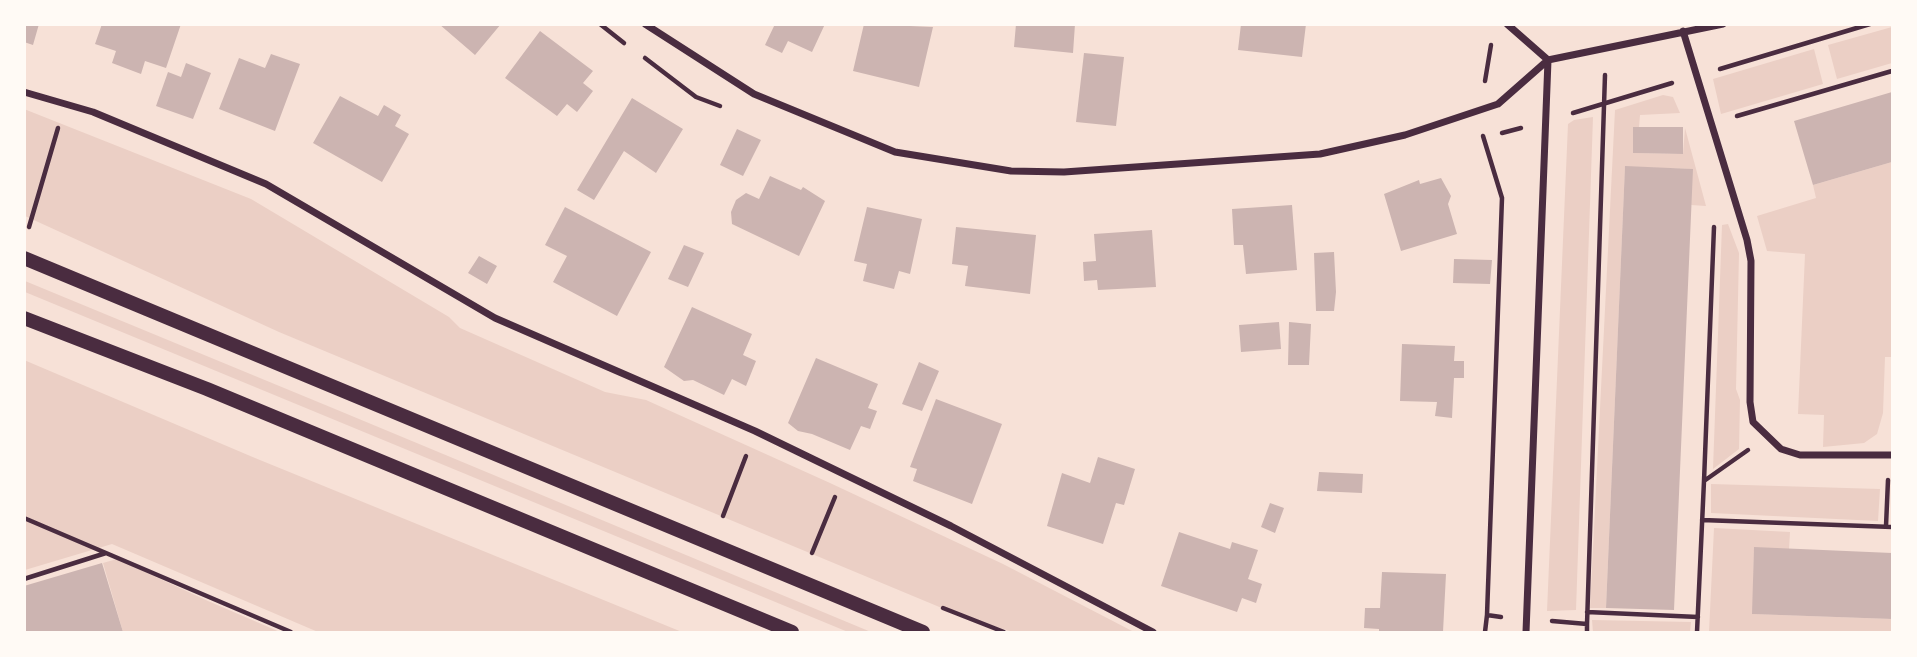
<!DOCTYPE html>
<html>
<head>
<meta charset="utf-8">
<style>
	body { margin:0 }
	#map { position:relative; width:1917px; height:657px; overflow:hidden; background:#f7e1d7; font-family:"Archivo Narrow",sans-serif }
	canvas { display:block }
	.frame { position:absolute; inset:0; border:26px solid #fffaf5; pointer-events:none }
</style>
</head>
<body>
<div id="map">
<canvas width="1917" height="657"></canvas>
<div class="frame"></div>
</div>
<script>
const context = document.querySelector('canvas').getContext('2d');
context.lineJoin = 'round';
function paint(path, color) {
  context.fillStyle = color;
  context.fill(path, 'evenodd');
}
function shape(rows) {
  const path = new Path2D();
  for (const r of rows) {
    path.moveTo(r[0], r[1]);
    for (let i = 2; i < r.length; i += 2) path.lineTo(r[i], r[i + 1]);
  }
  return path;
}
function trace(path, color, width, dash) {
  context.strokeStyle = color;
  context.lineWidth = width;
  context.lineCap = dash ? 'butt' : 'round';
  context.setLineDash(dash || []);
  context.stroke(path);
}
const green = shape([
	[1892,27,1892,63,1837,79,1828,45],
	[1814,49,1823,84,1721,114,1713,79],
	[1663,95,1673,97,1680,113,1640,115,1639,127,1633,127,1633,153,1683,154,1685,128,1706,206,1691,205,1692,169,1625,167,1606,608,1590,608,1615,110],
	[24,109,251,199,449,317,460,328,605,392,646,400,830,483,1003,564,1134,632,1013,632,961,616,279,332,25,216],
	[1593,117,1576,610,1547,611,1568,124,1574,120],
	[1892,162,1892,357,1885,357,1883,413,1877,434,1864,443,1823,447,1824,415,1798,414,1805,254,1767,251,1757,216,1816,198,1813,185],
	[1728,224,1739,253,1736,389,1740,400,1739,449,1713,469,1722,225],
	[25,281,335,409,871,632,848,632,25,292],
	[24,360,255,458,682,632,318,632,112,544,25,570],
	[1711,484,1880,489,1878,521,1711,513],
	[1714,528,1790,532,1789,549,1754,548,1753,614,1892,619,1892,632,1709,632],
	[117,559,208,601,280,632,123,632,103,563],
	[1592,620,1691,622,1690,632,1593,632]
]);
const building = shape([
	[24,24,39,24,33,45,24,42],
	[102,24,181,24,166,68,145,61,141,74,112,63,116,51,95,44],
	[439,24,501,24,475,55],
	[775,24,825,24,812,52,788,41,782,53,765,45],
	[864,24,933,27,919,87,853,71],
	[1016,24,1075,24,1073,53,1014,47],
	[1241,24,1306,24,1302,57,1238,50],
	[540,31,593,71,583,83,593,91,577,112,567,104,557,116,505,78],
	[1084,53,1124,57,1116,126,1076,122],
	[271,54,300,64,275,131,219,109,239,58,265,68],
	[186,63,211,73,193,119,156,106,168,72,181,77],
	[1892,92,1892,162,1813,185,1794,121],
	[340,96,378,116,384,105,401,115,395,126,409,134,382,182,313,143],
	[632,98,683,129,656,173,624,151,594,200,577,190],
	[1633,127,1683,127,1683,154,1633,153],
	[737,129,761,140,743,176,720,165],
	[1625,166,1693,169,1674,610,1606,608],
	[770,176,801,190,803,187,825,201,799,256,732,224,731,212,736,200,746,193,759,199],
	[1441,178,1451,196,1448,204,1457,234,1401,251,1384,194,1419,180,1420,184],
	[1292,205,1297,270,1246,274,1243,245,1234,245,1232,209],
	[565,207,651,252,617,316,553,282,567,256,545,245],
	[867,207,922,219,910,274,899,271,894,289,863,281,867,264,854,261],
	[956,227,1036,235,1030,294,965,286,968,266,952,264],
	[1152,230,1156,287,1098,290,1097,280,1084,281,1083,262,1096,261,1094,234],
	[684,245,704,253,688,287,668,279],
	[1334,252,1336,292,1334,311,1316,311,1314,253],
	[479,256,497,266,487,284,468,273],
	[1454,259,1492,260,1490,284,1453,283],
	[692,307,752,334,743,355,756,361,746,386,732,379,724,395,693,380,684,381,664,367],
	[1279,322,1281,349,1241,352,1239,325],
	[1289,322,1311,324,1309,365,1288,365],
	[1402,344,1455,346,1454,361,1464,361,1464,378,1454,378,1452,418,1435,416,1437,402,1400,401],
	[816,358,878,384,868,408,877,411,870,429,861,426,850,450,812,434,798,431,788,423],
	[919,362,939,371,922,411,902,404],
	[936,399,1002,424,972,504,913,481,917,469,910,467],
	[1098,457,1135,469,1124,505,1116,503,1103,544,1047,526,1062,473,1090,483],
	[1319,472,1363,474,1362,493,1317,491],
	[1270,503,1284,508,1275,533,1261,527],
	[1179,532,1230,549,1232,542,1258,550,1248,579,1262,584,1256,603,1242,598,1237,612,1161,586],
	[1754,547,1892,553,1892,619,1752,614],
	[102,563,123,632,24,632,24,586],
	[1382,572,1446,574,1443,632,1379,632,1379,629,1364,628,1365,608,1380,608]
]);
const path = shape([
	[600,24,624,43],
	[645,58,696,97,720,106],
	[1720,69,1870,24],
	[1485,81,1491,45],
	[1573,113,1672,83],
	[1737,116,1892,71],
	[1502,133,1521,128],
	[1483,136,1502,198,1487,615],
	[29,227,58,128],
	[1704,481,1714,227],
	[723,516,746,456],
	[24,518,291,632],
	[1702,520,1892,527],
	[1886,526,1888,480],
	[812,553,835,497],
	[24,579,106,553],
	[943,608,1004,632],
	[1587,612,1698,617],
	[1552,621,1587,624,1587,632],
	[1587,624,1605,75],
	[1485,632,1487,615,1501,617],
	[1697,632,1704,481,1748,450]
]);
const minor = shape([
	[645,24,754,94,895,152,1011,171,1064,172,1320,154,1405,135,1498,104,1548,60,1723,24],
	[1507,24,1548,60],
	[1683,31,1747,240,1751,261,1750,402,1753,422,1781,449,1800,455,1892,455],
	[24,92,93,112,266,184,495,318,755,431,951,526,1153,632],
	[1526,632,1548,60]
]);
const secondary = shape([
	[24,258,923,632],
	[24,318,207,389,792,632]
]);
paint(green, '#ebcfc5');
paint(building, '#ccb4b1');
trace(path, '#4a2c40', 4.5);
trace(minor, '#4a2c40', 7);
trace(secondary, '#4a2c40', 14);
</script>
</body>
</html>
